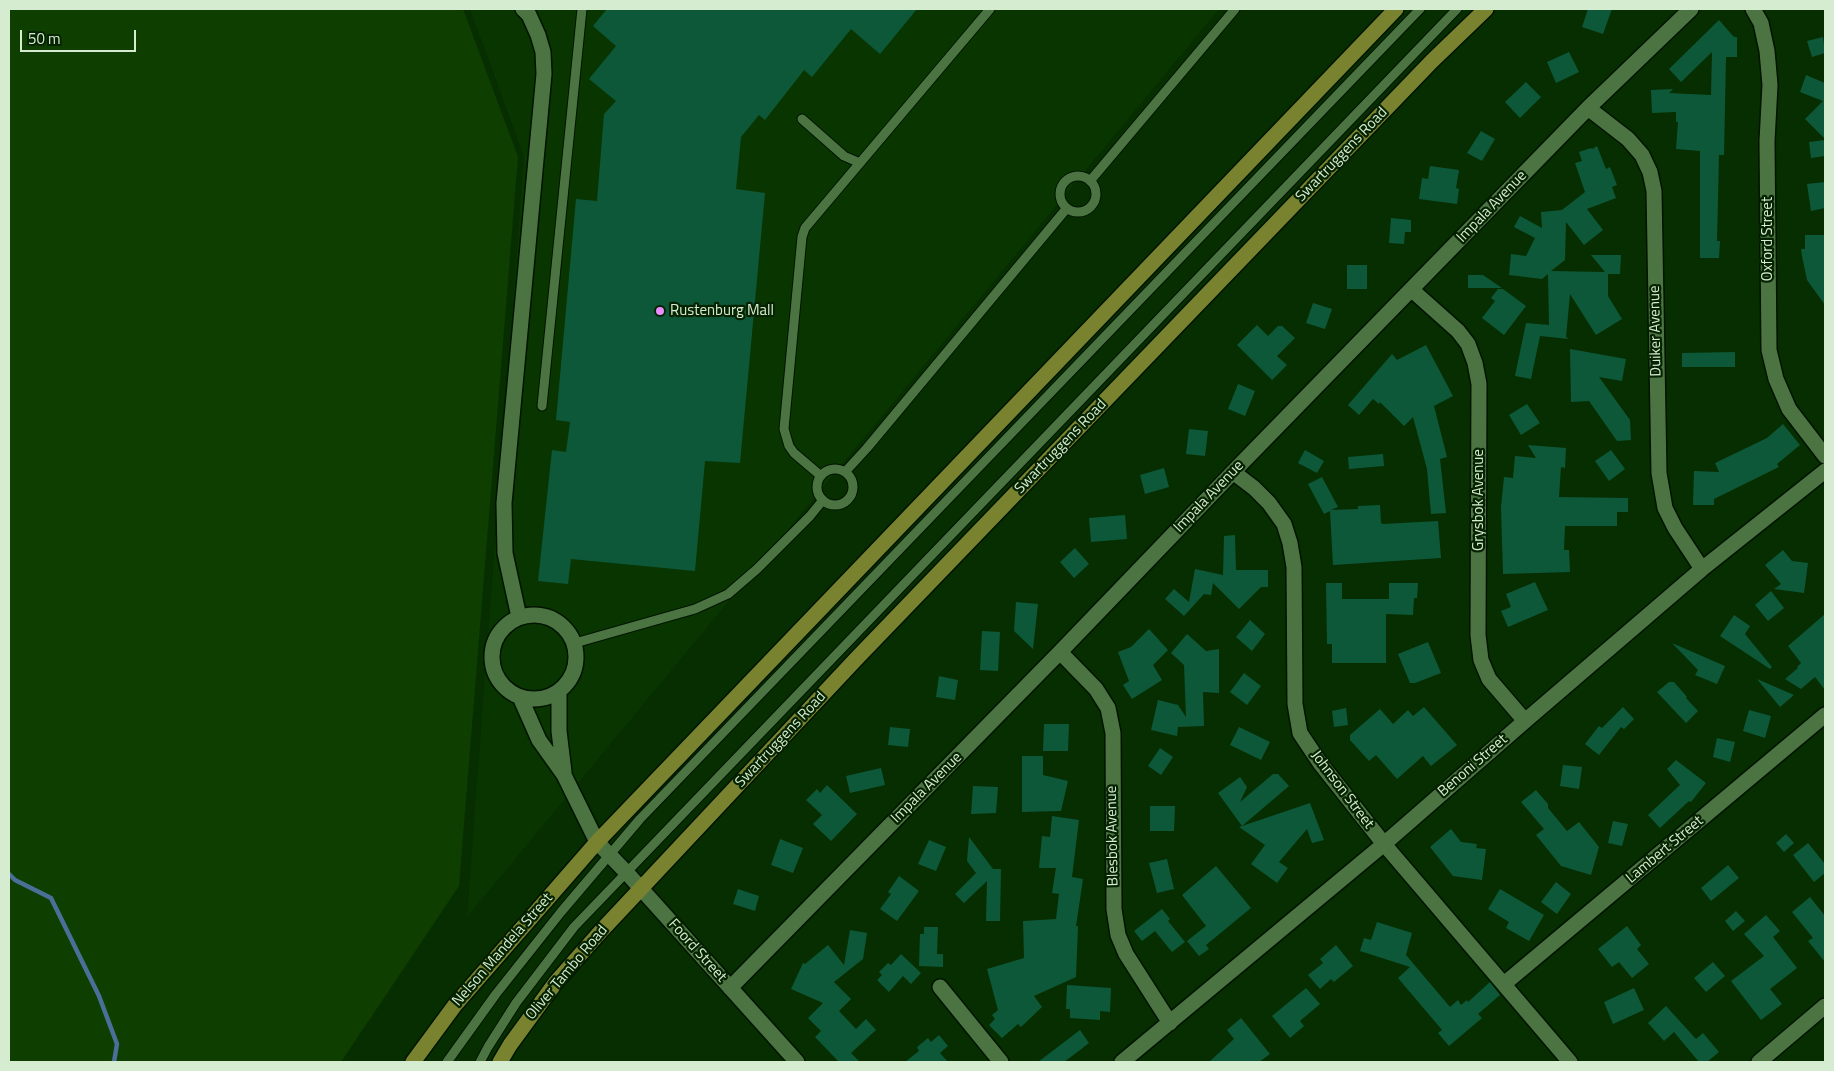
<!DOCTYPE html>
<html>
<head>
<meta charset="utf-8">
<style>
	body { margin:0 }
	#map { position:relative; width:1834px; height:1071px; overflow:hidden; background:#072e00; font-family:"Titillium Web",sans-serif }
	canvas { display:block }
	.frame { position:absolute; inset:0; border:10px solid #d6ecd0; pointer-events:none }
	.scale { position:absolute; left:20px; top:30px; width:116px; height:22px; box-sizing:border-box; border:2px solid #d6ecd0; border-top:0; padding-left:6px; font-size:15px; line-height:18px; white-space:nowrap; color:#d6ecd0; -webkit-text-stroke:4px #062301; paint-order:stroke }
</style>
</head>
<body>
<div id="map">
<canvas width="1834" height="1071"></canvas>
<div class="frame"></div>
<div class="scale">50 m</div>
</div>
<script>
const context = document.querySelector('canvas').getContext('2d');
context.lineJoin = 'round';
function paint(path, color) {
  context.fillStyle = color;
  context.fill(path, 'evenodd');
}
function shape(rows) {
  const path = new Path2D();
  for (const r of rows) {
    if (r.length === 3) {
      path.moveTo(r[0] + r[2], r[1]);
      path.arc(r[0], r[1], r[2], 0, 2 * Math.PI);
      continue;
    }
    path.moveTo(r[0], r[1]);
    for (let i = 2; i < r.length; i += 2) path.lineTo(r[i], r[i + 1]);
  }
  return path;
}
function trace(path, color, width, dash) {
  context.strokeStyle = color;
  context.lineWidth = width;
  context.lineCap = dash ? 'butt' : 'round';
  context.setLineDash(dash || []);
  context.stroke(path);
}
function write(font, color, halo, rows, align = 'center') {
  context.font = font + ' "Titillium Web",sans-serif';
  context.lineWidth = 4.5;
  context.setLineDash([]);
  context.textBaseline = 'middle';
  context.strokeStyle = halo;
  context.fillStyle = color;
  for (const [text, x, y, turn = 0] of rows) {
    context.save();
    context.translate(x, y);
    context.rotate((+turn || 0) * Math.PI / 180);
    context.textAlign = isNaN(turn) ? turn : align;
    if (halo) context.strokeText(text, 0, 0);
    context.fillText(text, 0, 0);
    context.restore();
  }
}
const built = shape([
	[470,9,1219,9,467,917,524,156]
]);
const green = shape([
	[9,9,463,9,518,157,459,886,341,1062,9,1062]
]);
const stream = shape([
	[9,874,15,880,51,898,99,996,117,1044,114,1062]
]);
const building = shape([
	[607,9,917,9,880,54,851,29,812,77,804,70,765,120,759,115,741,137,736,189,765,193,740,463,705,461,695,571,571,559,568,584,538,581,552,450,566,452,570,422,556,420,576,199,597,201,604,114,616,101,589,79,616,46,593,26],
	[1588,9,1612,9,1603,34,1582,27],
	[1719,20,1734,37,1737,37,1737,57,1726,57,1724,155,1719,155,1717,241,1720,241,1719,258,1700,258,1700,151,1676,149,1678,122,1676,122,1676,112,1652,113,1651,90,1673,89,1669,93,1711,95,1712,52,1681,82,1669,69],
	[1823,37,1825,53,1812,57,1807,41],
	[1569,52,1579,72,1556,83,1547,62],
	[1806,75,1825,83,1825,139,1805,119,1823,101,1800,92],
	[1526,82,1541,97,1520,118,1505,102],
	[1481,131,1495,139,1482,161,1467,153],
	[1825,140,1825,156,1811,158,1809,142],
	[1597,146,1606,169,1610,167,1617,185,1612,187,1616,198,1587,209,1603,230,1584,245,1566,222,1565,260,1551,271,1605,272,1591,255,1621,255,1620,274,1608,274,1608,296,1622,319,1596,335,1570,294,1566,337,1569,339,1540,336,1531,379,1515,376,1526,323,1549,325,1548,274,1542,279,1509,275,1511,254,1526,256,1535,238,1514,227,1520,216,1542,228,1541,212,1562,210,1585,192,1575,163,1582,161,1579,152,1591,148,1592,149],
	[1430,166,1459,170,1456,188,1459,189,1457,204,1419,199,1422,178,1428,179],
	[1825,182,1825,208,1811,211,1807,184],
	[1391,218,1411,220,1411,232,1405,232,1404,244,1389,243],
	[1805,235,1825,235,1825,305,1807,280,1802,256,1801,249,1805,249],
	[1347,265,1367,265,1367,289,1347,289],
	[1468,275,1483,275,1502,288,1468,288],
	[1498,289,1503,289,1526,306,1504,335,1482,318,1495,301,1491,298],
	[1313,303,1332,309,1325,329,1306,323],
	[1257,325,1268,336,1278,326,1282,326,1295,338,1277,356,1287,365,1272,380,1237,345],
	[1426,345,1453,396,1434,406,1447,457,1440,459,1446,513,1431,514,1427,469,1413,417,1404,426,1380,402,1379,404,1373,399,1359,415,1348,405,1392,354,1397,360],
	[1570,349,1626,359,1622,381,1599,377,1630,420,1631,440,1617,441,1589,401,1571,402],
	[1735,352,1735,367,1682,367,1682,353],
	[1238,384,1255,391,1245,416,1228,409],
	[1527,404,1540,423,1521,435,1509,415],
	[1783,424,1800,445,1777,464,1779,467,1714,499,1714,505,1693,505,1694,471,1719,472,1715,463,1767,438],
	[1189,429,1208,431,1205,456,1186,454],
	[1528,445,1566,448,1565,468,1561,467,1559,497,1628,498,1628,512,1617,512,1617,526,1565,526,1564,550,1569,550,1570,572,1503,574,1501,507,1504,477,1513,478,1515,456,1536,458],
	[1305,450,1324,461,1317,473,1298,463],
	[1611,450,1625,469,1609,481,1595,461],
	[1383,454,1384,466,1349,469,1348,457],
	[1164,468,1169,487,1145,494,1140,475],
	[1322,477,1338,507,1331,510,1358,509,1358,506,1380,505,1381,523,1383,524,1438,521,1441,558,1333,565,1330,511,1324,514,1308,484],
	[1125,515,1127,539,1091,542,1089,518],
	[1235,535,1236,570,1268,570,1268,587,1261,587,1239,609,1213,583,1211,595,1204,594,1184,616,1165,599,1174,589,1189,602,1195,569,1223,575,1224,536],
	[1075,548,1089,564,1074,578,1060,562],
	[1783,550,1792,561,1808,563,1804,593,1774,589,1781,584,1765,565],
	[1535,582,1548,610,1508,627,1501,611,1511,607,1506,594],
	[1326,583,1342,583,1342,599,1389,599,1389,583,1418,583,1417,598,1414,598,1413,615,1386,614,1386,663,1332,663,1332,644,1327,644],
	[1771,591,1784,608,1768,621,1755,605],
	[1016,602,1038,604,1033,649,1014,631],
	[1825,614,1825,690,1815,677,1801,689,1785,679,1798,668,1797,667,1801,663,1788,646],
	[1734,615,1750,626,1745,634,1772,667,1770,669,1720,636],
	[1250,620,1265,634,1252,651,1236,637],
	[1149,629,1168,650,1153,665,1162,680,1132,699,1123,685,1129,681,1118,652,1131,647],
	[982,631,1000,632,998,671,980,670],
	[1187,634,1206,651,1219,649,1219,693,1203,692,1204,726,1178,727,1177,736,1151,730,1158,700,1178,705,1186,717,1184,665,1171,653],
	[1428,642,1441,673,1415,683,1410,683,1398,654],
	[1672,643,1725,666,1717,684,1695,675,1698,670],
	[1244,673,1261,686,1247,705,1230,692],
	[939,676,958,680,955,700,936,697],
	[1757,679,1794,695,1780,707],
	[1669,682,1674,682,1687,697,1686,698,1698,711,1686,723,1657,692],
	[1424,707,1457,745,1431,766,1423,756,1397,779,1376,755,1369,761,1350,740,1350,735,1380,709,1393,724,1408,710,1413,716],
	[1623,707,1634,719,1624,729,1621,727,1599,755,1585,744,1599,726,1602,728],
	[1346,708,1348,725,1334,727,1332,711],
	[1749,710,1771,716,1765,738,1743,731],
	[1044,724,1069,724,1068,751,1043,751],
	[890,727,910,729,908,747,888,745],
	[1239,727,1270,742,1261,760,1230,745],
	[1717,738,1735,742,1730,762,1713,757],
	[1160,748,1173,757,1161,775,1148,766],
	[1022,756,1043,756,1043,775,1068,781,1061,811,1022,812],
	[1676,760,1706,783,1691,802,1689,801,1660,828,1648,815,1680,785,1667,769],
	[1563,765,1582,767,1579,789,1560,786],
	[881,768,885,785,850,793,846,776],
	[1273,774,1278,774,1289,786,1242,826,1310,803,1324,840,1312,843,1307,829,1279,862,1288,868,1277,883,1251,864,1265,845,1239,827,1242,826,1218,793,1240,777,1247,787,1240,802],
	[827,785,857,814,831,841,813,824,822,815,806,800,817,789,820,793],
	[973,786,998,787,996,813,971,814],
	[1536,790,1548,804,1548,808,1567,831,1579,822,1599,847,1591,875,1561,866,1536,835,1544,829,1521,802],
	[1150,806,1175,806,1174,831,1150,831],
	[1052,816,1079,820,1072,877,1083,879,1076,926,1078,926,1076,977,1034,996,1042,1007,1021,1027,1018,1024,1002,1038,989,1025,995,1019,992,1015,998,1010,987,969,1024,958,1023,921,1056,919,1059,894,1052,893,1056,868,1039,868,1042,836,1050,837],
	[1613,821,1628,824,1622,846,1608,843],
	[1451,829,1461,842,1477,844,1476,848,1486,849,1482,880,1453,876,1430,847],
	[1786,834,1794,843,1784,852,1776,843],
	[969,837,993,869,1001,869,1000,921,986,921,987,881,964,903,955,894,976,873,967,861],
	[780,839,803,848,793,873,771,865],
	[929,840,946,847,936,871,918,864],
	[1808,843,1825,864,1825,873,1814,882,1793,855],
	[1167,859,1174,889,1157,893,1149,863],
	[1728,865,1739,878,1711,901,1701,888],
	[1216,866,1251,908,1206,945,1209,949,1199,956,1187,941,1206,926,1182,895],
	[899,876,919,891,897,921,880,909,891,894,888,892],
	[1556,882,1571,894,1557,914,1541,902],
	[738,889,759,896,755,911,733,904],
	[1500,889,1544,915,1529,941,1506,928,1509,922,1488,909],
	[1810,897,1825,916,1825,962,1808,941,1813,938,1792,912],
	[1162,909,1170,919,1168,921,1185,942,1172,952,1155,931,1142,941,1134,931],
	[1736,911,1745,921,1733,931,1725,921],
	[1766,915,1780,931,1773,937,1797,968,1770,989,1782,1004,1761,1020,1731,981,1764,956,1744,934],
	[1377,922,1412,933,1406,955,1450,1007,1458,1000,1461,1005,1467,1000,1468,1002,1490,982,1500,995,1478,1014,1482,1018,1449,1046,1438,1033,1442,1030,1398,978,1410,967,1360,951,1364,938,1371,940],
	[1627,926,1641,945,1637,949,1649,964,1632,978,1619,962,1612,967,1598,949],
	[924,927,938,927,937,954,943,954,943,967,919,966,920,934,924,934],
	[850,930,867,933,863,959,834,982,851,999,839,1011,856,1029,866,1019,876,1030,851,1053,860,1062,839,1062,815,1037,821,1031,808,1018,823,1003,791,989,803,963,805,964,828,945,844,965],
	[1336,945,1353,966,1334,982,1331,979,1320,989,1308,975,1323,963,1320,959],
	[901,954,921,973,911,984,903,976,889,992,877,980,882,975,879,972,888,963,891,965],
	[1713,962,1725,976,1706,992,1694,978],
	[1067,985,1111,988,1110,1012,1100,1011,1100,1020,1070,1018,1070,1009,1066,1009],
	[1306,988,1320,1004,1300,1021,1304,1026,1290,1038,1272,1016],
	[1634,988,1644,1010,1613,1024,1604,1002],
	[1666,1006,1696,1039,1703,1033,1719,1052,1707,1062,1699,1062,1674,1032,1664,1041,1648,1023],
	[1241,1018,1270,1054,1259,1062,1209,1062,1234,1039,1227,1030],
	[1080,1030,1089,1043,1080,1050,1064,1062,1038,1062],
	[939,1035,948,1046,940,1053,948,1062,905,1062,919,1051,917,1047,928,1038,931,1042]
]);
const lane = shape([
	[802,119,844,156,860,163],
	[1078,194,18],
	[1090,181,1235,9],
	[542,406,582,9],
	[835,487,18],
	[845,472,867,448,1067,208],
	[821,476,794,453,789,446,784,429,802,237,805,228,990,9],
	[575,643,695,609,728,594,757,569,810,516,823,500],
	[447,1062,496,994,561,912,640,819,1420,9],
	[480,1062,488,1047,516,1003,574,927,1457,9]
]);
const street = shape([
	[1753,9,1761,23,1767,51,1770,85,1767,141,1769,350,1776,379,1789,409,1825,456],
	[1588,108,1628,139,1642,155,1650,172,1654,191,1659,473,1665,508,1675,528,1702,569],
	[1412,290,1458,331,1468,344,1475,363,1479,384,1478,635,1481,660,1489,679,1525,721],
	[1233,472,1254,488,1269,503,1284,524,1290,543,1294,567,1295,704,1300,733,1320,763,1384,844,1570,1062],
	[534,657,42],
	[519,617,505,553,504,503,544,74,543,52,538,35,529,15,523,9],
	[1060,652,1096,689,1108,708,1113,733,1114,909,1118,935,1126,954,1170,1023],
	[559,692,559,731,564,772],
	[520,697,539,740,564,775,597,842,627,873,797,1062],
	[1504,984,1825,715],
	[940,987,1001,1062],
	[730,988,1060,652,1233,472,1588,108,1691,9],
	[1122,1062,1384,844,1525,721,1702,569,1825,471],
	[1759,1062,1825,1006]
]);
const secondary = shape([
	[413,1062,455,1005,597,842,1396,9],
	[500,1062,510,1045,556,982,602,930,857,658,1432,61,1486,9]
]);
const markers = [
	[660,311,5,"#e98efe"]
];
const streetNames = [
	["Swartruggens Road",1342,155,-46],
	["Impala Avenue",1492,207,-46],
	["Oxford Street",1768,239,-90],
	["Duiker Avenue",1656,331,-91],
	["Swartruggens Road",1061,447,-46],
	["Impala Avenue",1209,497,-46],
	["Grysbok Avenue",1479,500,-90],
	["Swartruggens Road",781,740,-47],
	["Benoni Street",1473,766,-41],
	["Impala Avenue",927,788,-45],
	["Johnson Street",1342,790,53],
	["Blesbok Avenue",1113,836,-91],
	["Lambert Street",1665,850,-40],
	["Nelson Mandela Street",503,950,-49],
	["Foord Street",697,951,48],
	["Oliver Tambo Road",567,973,-50]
];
const poiNames = [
	["Rustenburg Mall",670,311]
];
paint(built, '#093600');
paint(green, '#0e3e00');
trace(stream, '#4a7099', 4.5);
paint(building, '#0d5839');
trace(lane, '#001400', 11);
trace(street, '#001400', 18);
trace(secondary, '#001400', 18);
trace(lane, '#4c7442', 9);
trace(street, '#4c7442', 15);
trace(secondary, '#79822e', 15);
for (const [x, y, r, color] of markers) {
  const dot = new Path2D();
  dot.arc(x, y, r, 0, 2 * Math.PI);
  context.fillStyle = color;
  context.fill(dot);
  trace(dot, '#062301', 2);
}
write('15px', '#d6ecd0', '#062301', streetNames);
write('15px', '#d6ecd0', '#062301', poiNames, 'left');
</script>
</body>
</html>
